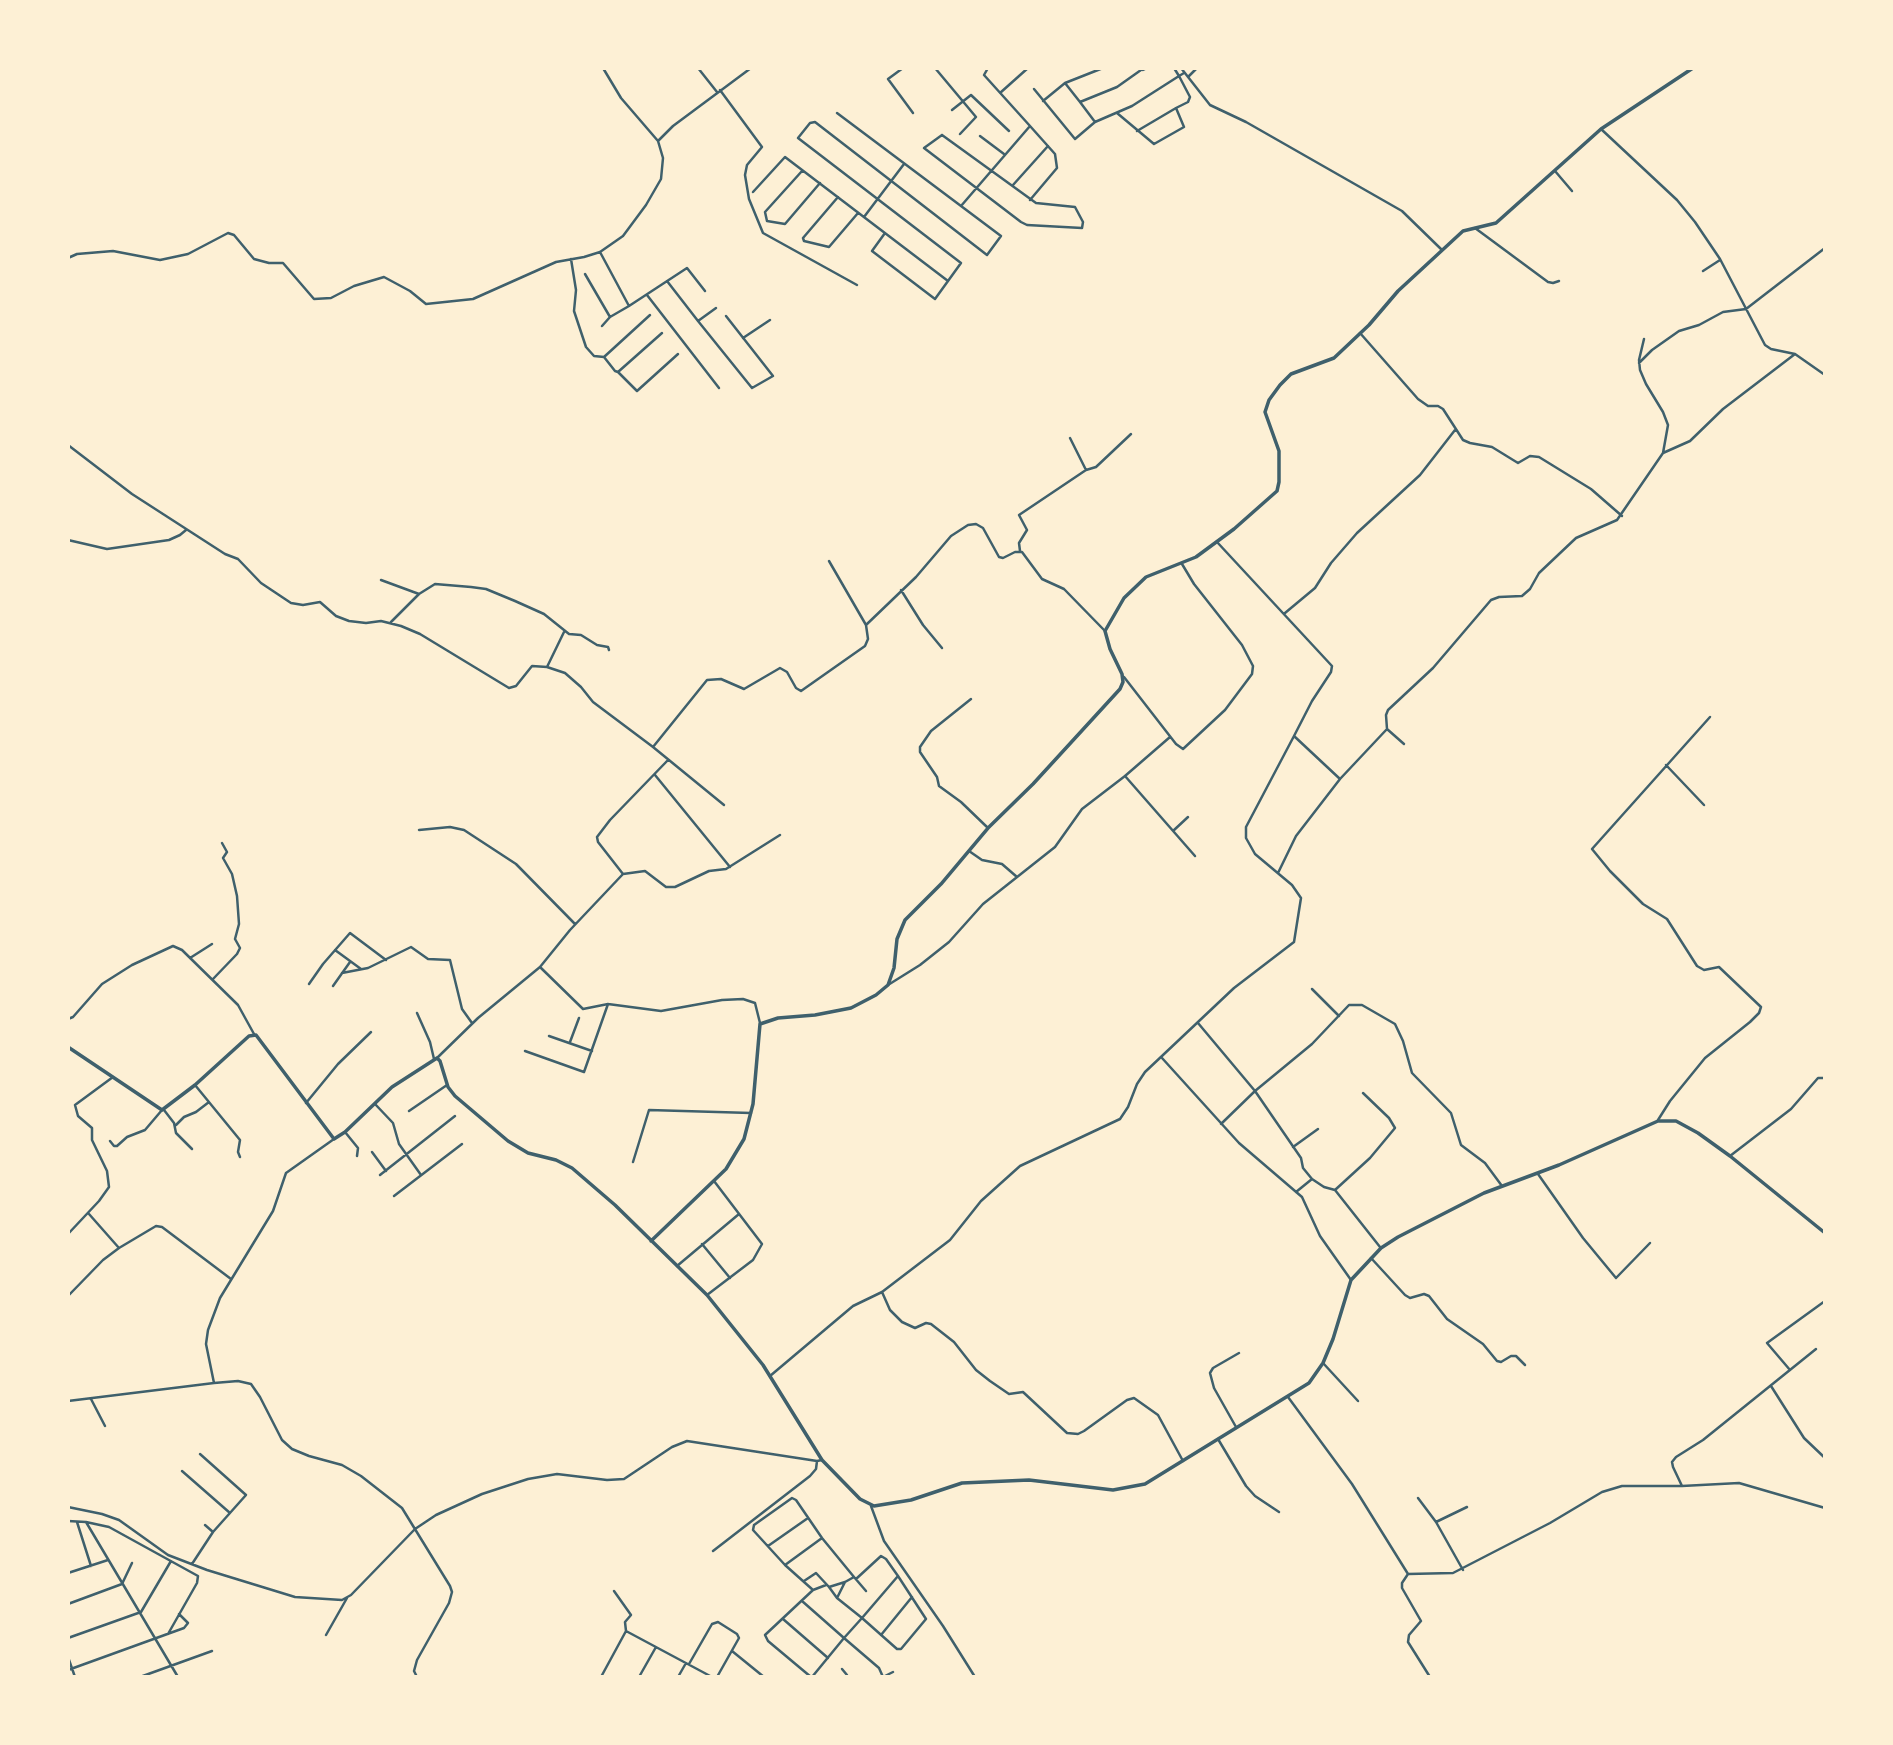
<!DOCTYPE html>
<html>
<head>
<meta charset="utf-8">
<style>
	body { margin:0 }
	#map { position:relative; width:1893px; height:1745px; overflow:hidden; background:#fdf0d5; font-family:"IBM Plex Serif",serif }
	canvas { display:block }
	.frame { position:absolute; inset:0; border:70px solid #fdf0d5; pointer-events:none }
</style>
</head>
<body>
<div id="map">
<canvas width="1893" height="1745"></canvas>
<div class="frame"></div>
</div>
<script>
const context = document.querySelector('canvas').getContext('2d');
context.lineJoin = 'round';
function shape(rows) {
  const path = new Path2D();
  for (const r of rows) {
    path.moveTo(r[0], r[1]);
    for (let i = 2; i < r.length; i += 2) path.lineTo(r[i], r[i + 1]);
  }
  return path;
}
function trace(path, color, width, dash) {
  context.strokeStyle = color;
  context.lineWidth = width;
  context.lineCap = dash ? 'butt' : 'round';
  context.setLineDash(dash || []);
  context.stroke(path);
}
const minor = shape([
	[603,68,621,98,658,141],
	[698,68,717,92],
	[903,68,888,79,913,113],
	[935,68,976,117,960,134],
	[1140,68,1143,70,1147,68],
	[1174,68,1179,76,1184,73],
	[1181,68,1210,105,1246,122,1402,211,1442,250],
	[1188,77,1197,68],
	[1065,83,1080,102,1117,87,1141,70],
	[1034,89,1075,139,1095,122,1132,106,1179,76,1190,97,1188,102,1176,108,1184,127,1154,144,1117,113],
	[720,90,762,147,747,165,745,175,749,199,763,233,857,285],
	[1000,93,1028,68],
	[1043,101,1065,83,1103,68],
	[1080,102,1095,122],
	[952,110,971,95,1009,131],
	[837,113,961,206,1030,126,984,75,988,68],
	[1030,126,1055,154,1057,168,1030,200],
	[1601,129,1677,200,1695,222,1720,259,1765,345,1771,349,1795,354,1825,375],
	[1137,131,1176,108],
	[942,135,1036,203,1075,207,1083,222,1082,228,1027,225,1021,222,924,148,942,135],
	[980,136,1004,154],
	[802,171,765,212,767,221,785,224,820,183],
	[1555,171,1572,191],
	[1013,185,1048,146],
	[753,192,785,157,948,281],
	[838,197,803,238,804,241,829,247,858,213],
	[864,217,904,164],
	[1475,228,1548,282,1553,283,1559,281],
	[885,233,872,251,935,299,961,263,798,138,810,123,815,122,987,255,1001,236,961,206],
	[600,252,629,306,610,317,602,326],
	[68,258,77,254,113,251,160,260,188,254,228,233,234,235,254,259,269,263,283,263,314,299,331,298,354,286,384,277,410,291,426,304,473,299,556,262,584,257,600,252,623,236,646,205,661,179,663,158,658,141,673,126,751,68],
	[571,259,576,290,574,311,586,347,594,356,604,357,650,315],
	[1703,271,1720,260],
	[585,274,610,317],
	[667,281,698,321,716,308],
	[647,295,719,388],
	[629,306,687,268,705,291],
	[698,321,752,388,773,376,726,316],
	[1360,333,1418,399,1428,406,1438,406,1443,409,1463,440,1470,443,1492,447,1518,463,1530,456,1539,457,1591,489,1622,516],
	[743,338,770,320],
	[1644,339,1639,360,1640,370,1646,384,1663,412,1668,425,1663,453],
	[604,357,615,371,618,372,662,333],
	[1639,363,1652,350,1679,331,1699,325,1723,312,1746,309,1825,248],
	[618,372,637,391,678,354],
	[1070,438,1086,470],
	[68,445,132,494,225,554,238,559,261,583,291,603,303,605,320,602,336,616,349,621,366,623,381,621,401,626,420,634,509,688,516,686,532,666,547,667,565,673,581,687,593,702,653,747,724,805],
	[68,540,107,549,169,540,180,535,186,530],
	[1217,542,1332,666,1331,672,1312,701,1294,736,1340,779,1296,836,1278,873],
	[1020,551,1019,543,1027,530,1019,515,1086,470,1096,467,1131,434],
	[381,580,419,594],
	[901,590,923,625,942,648],
	[1285,613,1315,588,1331,563,1357,533,1420,475,1455,430],
	[391,622,419,594,435,584,471,587,486,589,515,601,544,614,569,634,581,635,597,645,608,647,609,650],
	[866,625,916,577,951,536,968,525,976,524,983,528,999,557,1003,558,1015,552,1022,552,1042,579,1064,589,1105,631],
	[547,667,564,632],
	[1124,677,1176,744,1183,749,1225,710,1252,674,1253,666,1242,645,1194,584,1182,564],
	[971,699,931,731,920,747,920,752,937,777,939,786,961,802,988,828],
	[1387,729,1404,744],
	[653,747,707,680,721,679,744,689,780,668,787,672,796,688,801,691,865,646,868,639,866,625,829,561],
	[1666,765,1704,805],
	[655,775,730,867],
	[1125,776,1195,856],
	[1340,779,1387,729,1386,715,1388,710,1433,668,1491,600,1499,597,1522,596,1530,589,1539,573,1576,538,1617,520,1663,453,1690,441,1723,409,1795,354],
	[419,830,450,827,464,830,516,864,575,924],
	[1173,831,1188,817],
	[969,851,982,860,1002,864,1017,877],
	[623,874,598,842,597,837,610,820,668,760],
	[335,950,361,969],
	[190,958,212,944],
	[540,967,583,1009,608,1004,661,1011,722,1000,743,999,755,1003,760,1023],
	[342,973,368,968,411,947,428,959,450,960,462,1009,472,1023],
	[213,979,237,954,240,948,235,939,239,924,237,896,232,874,223,858,227,852,222,843],
	[309,984,323,964,350,933,386,960],
	[888,985,920,965,949,942,983,904,1055,847,1082,809,1125,776,1170,737],
	[333,986,350,962],
	[1312,989,1339,1016],
	[417,1013,430,1042,434,1059],
	[68,1019,73,1017,102,984,132,965,173,946,182,950,238,1005,254,1034],
	[1198,1023,1255,1091,1221,1124],
	[549,1036,592,1051],
	[570,1042,579,1018],
	[525,1051,584,1072,608,1004],
	[437,1058,478,1018,540,967,570,930,623,874,645,871,666,887,675,887,709,871,726,869,780,835],
	[1162,1058,1239,1143,1302,1197,1320,1236,1351,1280],
	[195,1085,240,1140,238,1152,240,1157],
	[306,1103,338,1064,371,1032],
	[375,1104,393,1123,399,1144,421,1175],
	[164,1110,174,1123,176,1133,192,1149],
	[409,1111,447,1085],
	[1658,1120,1670,1101,1705,1058,1750,1022,1759,1013,1761,1007,1719,967,1704,970,1697,966,1667,919,1643,904,1610,871,1592,849,1710,717],
	[176,1125,184,1117,196,1112,209,1102],
	[345,1132,358,1148,357,1156],
	[110,1141,114,1146,117,1146,127,1137,145,1130,162,1110],
	[1293,1147,1318,1129],
	[372,1152,386,1171],
	[1730,1156,1791,1109,1818,1078,1825,1078],
	[633,1162,649,1110,751,1113],
	[1538,1174,1583,1238,1616,1278,1650,1243],
	[380,1175,455,1116],
	[1335,1190,1370,1158,1395,1128,1389,1118,1363,1093],
	[1296,1192,1312,1179],
	[394,1196,462,1144],
	[89,1214,119,1248],
	[68,1234,99,1201,109,1187,107,1171,92,1140,92,1128,78,1116,75,1105,113,1077],
	[702,1244,730,1278],
	[1380,1247,1335,1190,1324,1187,1312,1179,1303,1168,1301,1158,1255,1091,1312,1044,1349,1005,1362,1005,1395,1024,1403,1041,1412,1073,1451,1113,1461,1145,1485,1163,1502,1186],
	[1371,1258,1405,1295,1410,1298,1424,1294,1429,1296,1447,1319,1483,1344,1497,1361,1501,1362,1511,1356,1516,1356,1525,1365],
	[677,1266,739,1214],
	[882,1292,890,1310,902,1322,915,1328,926,1323,931,1324,954,1342,976,1370,990,1381,1009,1394,1023,1392,1067,1433,1078,1434,1084,1431,1127,1400,1134,1398,1158,1415,1183,1461],
	[707,1295,753,1260,762,1244,714,1181],
	[68,1296,103,1260,119,1248,156,1226,162,1227,231,1279],
	[1323,1363,1358,1401],
	[1790,1370,1767,1343,1825,1301],
	[770,1376,853,1306,882,1292,950,1240,981,1201,1020,1166,1120,1119,1128,1107,1137,1084,1145,1072,1234,988,1294,942,1301,898,1292,885,1255,854,1246,838,1246,827,1294,736],
	[214,1383,206,1344,208,1330,220,1298,273,1211,286,1173,334,1139],
	[1771,1386,1804,1438,1825,1458],
	[1288,1397,1352,1484,1408,1574,1453,1573,1550,1523,1602,1492,1622,1486,1682,1486,1673,1467,1672,1462,1676,1457,1703,1440,1816,1349],
	[91,1399,105,1426],
	[68,1401,214,1383,238,1381,251,1384,260,1397,282,1440,292,1449,309,1456,342,1465,361,1476,402,1508,450,1586,452,1592,449,1603,417,1660,414,1671,417,1677],
	[1236,1427,1214,1388,1210,1373,1213,1368,1239,1353],
	[1218,1439,1246,1486,1255,1496,1279,1512],
	[182,1471,230,1513],
	[1682,1486,1739,1483,1825,1508],
	[1418,1498,1436,1522,1467,1507],
	[871,1506,884,1541,943,1626,975,1677],
	[68,1507,102,1514,119,1520,168,1555,207,1570,295,1597,342,1600,351,1595,415,1529,436,1515,482,1494,528,1479,557,1474,607,1480,624,1479,672,1447,687,1441,817,1461,822,1460],
	[68,1521,86,1522,178,1677],
	[77,1522,91,1566],
	[86,1522,109,1527,198,1576,197,1583,168,1634],
	[1436,1522,1463,1570],
	[205,1525,213,1532],
	[768,1546,808,1518],
	[713,1551,810,1476,816,1469,817,1461],
	[192,1564,213,1532,246,1495,200,1454],
	[785,1565,822,1538],
	[68,1573,108,1560],
	[1408,1574,1402,1583,1402,1588,1421,1621,1409,1635,1408,1642,1430,1677],
	[856,1579,881,1556,886,1559,898,1576],
	[804,1581,816,1573,829,1587,845,1582,854,1577,866,1591],
	[813,1590,785,1565,753,1530,754,1525,792,1498,796,1500,822,1538,854,1577],
	[837,1598,845,1582],
	[802,1601,844,1638,862,1618,898,1576,926,1619,901,1649,897,1649,862,1618,837,1598,829,1587],
	[68,1604,122,1584,132,1563],
	[783,1619,828,1658],
	[626,1631,712,1677],
	[326,1635,347,1598],
	[881,1635,912,1597],
	[68,1638,141,1612,171,1561],
	[732,1651,764,1677],
	[68,1657,75,1677],
	[689,1664,712,1624,718,1622,737,1634,739,1638,717,1677],
	[842,1669,847,1675,846,1677],
	[68,1670,184,1628,188,1623,179,1614],
	[885,1676,893,1672],
	[140,1677,212,1651],
	[601,1677,626,1631,625,1622,631,1615,614,1591],
	[639,1677,656,1647],
	[678,1677,686,1663],
	[811,1677,768,1641,765,1635,813,1590,826,1585],
	[812,1677,844,1638,879,1668,883,1677]
]);
const tertiary = shape([
	[68,1047,162,1110,195,1085,249,1036,256,1035,334,1139,345,1132,392,1087,437,1058,440,1061,448,1087,455,1096,508,1141,528,1153,556,1160,572,1168,615,1205,707,1295,763,1365,822,1460,860,1499,874,1506,911,1500,962,1483,1029,1480,1113,1490,1145,1484,1309,1383,1323,1363,1333,1339,1351,1280,1381,1248,1398,1237,1484,1193,1559,1165,1658,1121,1676,1121,1698,1133,1730,1156,1825,1233],
	[651,1241,726,1169,744,1139,753,1104,760,1024,778,1018,815,1015,851,1008,876,995,888,985,894,968,897,939,905,920,941,884,988,828,1033,784,1120,689,1123,682,1122,674,1110,649,1105,631,1124,598,1146,577,1196,557,1234,529,1277,491,1279,482,1279,451,1265,412,1269,400,1280,385,1291,374,1334,358,1369,325,1398,291,1463,231,1496,223,1601,129,1693,68]
]);
trace(minor, '#3f606c', 2.5);
trace(tertiary, '#3f606c', 3.5);
</script>
</body>
</html>
